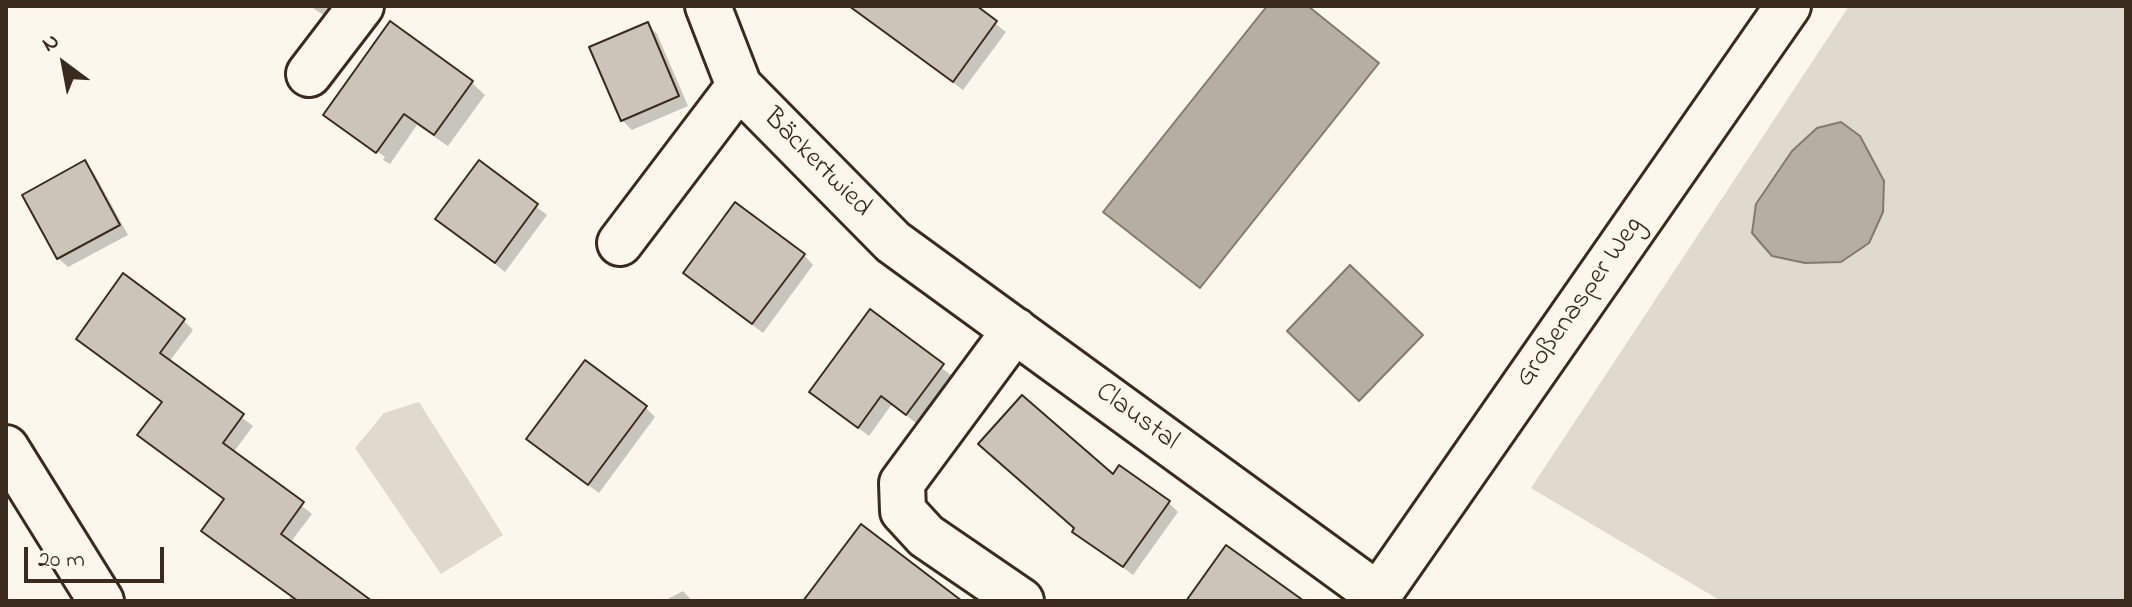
<!DOCTYPE html>
<html>
<head>
<meta charset="utf-8">
<style>
	body { margin:0 }
	#map { position:relative; width:2132px; height:607px; overflow:hidden; background:#fbf7ec; font-family:"Indie Flower",sans-serif }
	canvas { display:block }
	.frame { position:absolute; inset:0; border:8px solid #3b2a1e; pointer-events:none }
	.north { position:absolute; left:24px; top:24px; width:80px; height:80px; -webkit-text-stroke:6px #fbf7ec; paint-order:stroke; rotate:328deg; font-size:22px; font-weight:700; line-height:32px; text-align:center; color:#3b2a1e }
	.north::after { content:''; display:block; margin:auto; width:28px; height:36px; background:#3b2a1e; clip-path:polygon(50% 0,100% 100%,50% 72%,0 100%) }
	.scale { position:absolute; left:24px; top:547px; width:140px; height:36px; box-sizing:border-box; border:4px solid #3b2a1e; border-top:0; padding-left:10px; font-size:24px; line-height:28px; white-space:nowrap; color:#3b2a1e; -webkit-text-stroke:6px #fbf7ec; paint-order:stroke }
</style>
</head>
<body>
<div id="map">
<canvas width="2132" height="607"></canvas>
<div class="frame"></div>
<div class="north">N</div>
<div class="scale">20 m</div>
</div>
<script>
const context = document.querySelector('canvas').getContext('2d');
context.lineJoin = 'round';
function paint(path, color) {
  context.fillStyle = color;
  context.fill(path, 'evenodd');
}
function shape(rows) {
  const path = new Path2D();
  for (const r of rows) {
    path.moveTo(r[0], r[1]);
    for (let i = 2; i < r.length; i += 2) path.lineTo(r[i], r[i + 1]);
  }
  return path;
}
function trace(path, color, width, dash) {
  context.strokeStyle = color;
  context.lineWidth = width;
  context.lineCap = dash ? 'butt' : 'round';
  context.setLineDash(dash || []);
  context.stroke(path);
}
function write(font, color, halo, rows, align = 'center') {
  context.font = font + ' "Indie Flower",sans-serif';
  context.lineWidth = 7;
  context.setLineDash([]);
  context.textBaseline = 'middle';
  context.strokeStyle = halo;
  context.fillStyle = color;
  for (const [text, x, y, turn = 0] of rows) {
    context.save();
    context.translate(x, y);
    context.rotate((+turn || 0) * Math.PI / 180);
    context.textAlign = isNaN(turn) ? turn : align;
    if (halo) context.strokeText(text, 0, 0);
    context.fillText(text, 0, 0);
    context.restore();
  }
}
const green = shape([
	[1849,6,2126,6,2126,601,1721,601,1531,488],
	[419,402,503,535,441,574,355,448,384,413]
]);
const water = shape([
	[1267,6,1308,6,1379,63,1200,288,1103,212,1267,6],
	[1841,122,1860,136,1884,181,1883,212,1869,243,1841,262,1805,263,1772,256,1752,233,1756,204,1792,151,1817,128,1841,122],
	[1350,265,1423,335,1359,401,1287,331,1350,265]
]);
const shadow = shape([
	[310,6,343,6,332,21],
	[867,6,973,6,1006,32,963,90,871,22,862,13],
	[391,24,472,83,485,95,448,146,417,125,390,164,383,160,385,157,337,122,337,126,325,114],
	[647,24,657,34,688,106,632,130,622,120],
	[84,163,94,173,128,235,68,267,58,258],
	[479,163,547,215,505,272,438,219],
	[804,255,813,265,763,333,685,273],
	[870,312,952,376,917,424,892,404,869,436,811,392],
	[183,320,193,330,169,362,253,426,233,453,312,514,290,543,369,601,287,601,291,596,213,540,204,531,226,500,140,435,163,403,78,339],
	[645,407,655,417,599,493,539,448],
	[1113,477,1168,502,1178,512,1133,575,1075,531],
	[683,591,692,601,664,601]
]);
const building = shape([
	[849,6,977,6,997,21,953,82,849,6],
	[390,21,473,81,434,135,404,114,376,153,323,115,390,21],
	[648,22,679,96,621,121,589,47,648,22],
	[85,160,120,225,57,259,22,195,85,160],
	[479,160,538,204,495,263,435,219,479,160],
	[735,202,805,254,752,324,683,273,735,202],
	[123,273,185,319,160,353,244,414,223,443,304,502,281,534,372,601,298,601,201,531,224,499,137,435,162,402,76,339,123,273],
	[870,309,944,364,906,415,881,396,858,428,809,392,870,309],
	[585,360,647,406,588,485,526,439,585,360],
	[1022,395,1113,474,1119,465,1170,501,1123,567,1072,532,1074,528,978,444,1022,395],
	[861,524,962,601,803,601,861,524],
	[1226,545,1304,601,1186,601,1226,545]
]);
const minor = shape([
	[708,6,739,86,893,242,1378,595],
	[309,74,361,6],
	[620,243,739,86],
	[1015,330,902,483,903,511,926,536,1021,601],
	[1374,601,1788,6]
]);
const major = shape([
	[6,448,101,601]
]);
const streetNames = [
	["Bäckertwied",816,164,45],
	["Großenasper Weg",1581,303,-55],
	["Claustal",1136,418,36]
];
paint(green, '#dfd9ce');
paint(water, '#b6aea2');
trace(water, '#85796d', 2);
paint(shadow, '#0003');
paint(building, '#ccc4b9');
trace(building, '#3b2a1e', 2);
trace(minor, '#3b2a1e', 50);
trace(major, '#3b2a1e', 50);
trace(minor, '#fbf7ec', 44);
trace(major, '#fbf7ec', 44);
write('28px', '#3b2a1e', '#fbf7ec', streetNames);
</script>
</body>
</html>
